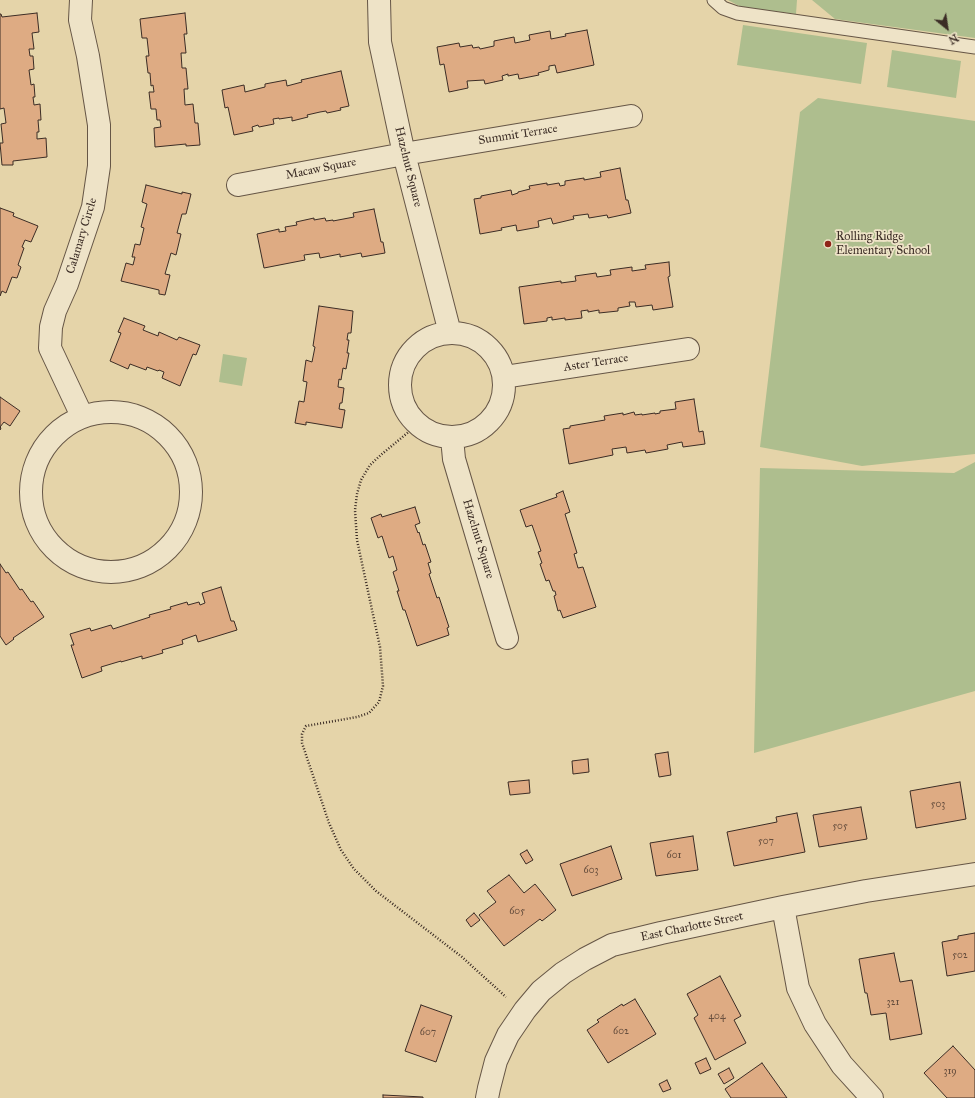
<!DOCTYPE html>
<html>
<head>
<meta charset="utf-8">
<style>
	body { margin:0 }
	#map { position:relative; width:975px; height:1098px; overflow:hidden; background:#e5d4a9; font-family:"IM FELL Great Primer",serif }
	canvas { display:block }
	.north { position:absolute; left:927px; top:8px; width:40px; height:40px; -webkit-text-stroke:3px #eee3c7; paint-order:stroke; rotate:150deg; font-size:11px; font-weight:700; line-height:16px; text-align:center; color:#3b2c25 }
	.north::after { content:''; display:block; margin:auto; width:14px; height:18px; background:#3b2c25; clip-path:polygon(50% 0,100% 100%,50% 72%,0 100%) }
</style>
</head>
<body>
<div id="map">
<canvas width="975" height="1098"></canvas>
<div class="north">N</div>
</div>
<script>
const context = document.querySelector('canvas').getContext('2d');
context.lineJoin = 'round';
function paint(path, color) {
  context.fillStyle = color;
  context.fill(path, 'evenodd');
}
function shape(rows) {
  const path = new Path2D();
  for (const r of rows) {
    if (r.length === 3) {
      path.moveTo(r[0] + r[2], r[1]);
      path.arc(r[0], r[1], r[2], 0, 2 * Math.PI);
      continue;
    }
    path.moveTo(r[0], r[1]);
    for (let i = 2; i < r.length; i += 2) path.lineTo(r[i], r[i + 1]);
  }
  return path;
}
function trace(path, color, width, dash) {
  context.strokeStyle = color;
  context.lineWidth = width;
  context.lineCap = dash ? 'butt' : 'round';
  context.setLineDash(dash || []);
  context.stroke(path);
}
function write(font, color, halo, rows, align = 'center') {
  context.font = font + ' "IM FELL Great Primer",serif';
  context.lineWidth = 3.5;
  context.setLineDash([]);
  context.textBaseline = 'middle';
  context.strokeStyle = halo;
  context.fillStyle = color;
  for (const [text, x, y, turn = 0] of rows) {
    context.save();
    context.translate(x, y);
    context.rotate((+turn || 0) * Math.PI / 180);
    context.textAlign = isNaN(turn) ? turn : align;
    if (halo) context.strokeText(text, 0, 0);
    context.fillText(text, 0, 0);
    context.restore();
  }
}
const green = shape([
	[728,0,797,0,796,14,741,7],
	[812,0,975,0,975,38,835,19],
	[743,25,867,43,861,84,737,65],
	[892,50,961,61,956,98,887,87],
	[818,98,975,121,975,454,862,466,760,447,800,112],
	[223,354,247,358,242,386,219,382],
	[975,462,975,691,754,753,760,468,954,473]
]);
const building = shape([
	[37,13,39,32,32,33,34,49,29,49,30,56,33,56,34,69,29,70,31,85,34,84,35,97,33,97,34,105,40,104,41,120,38,120,39,132,37,132,37,139,46,138,47,157,13,161,13,165,2,165,0,143,3,143,1,124,6,123,4,108,0,109,0,14,1,14,2,17,37,13],
	[185,13,187,34,184,34,186,53,181,53,182,68,186,68,188,89,184,89,185,105,193,104,195,123,198,123,200,145,186,146,186,144,155,147,154,128,161,127,160,120,157,120,156,109,151,109,149,92,154,92,153,85,151,86,150,73,148,73,146,56,149,56,147,38,142,38,140,19,185,13],
	[587,30,594,65,557,73,555,65,549,66,549,70,538,73,539,75,519,79,518,74,508,76,508,74,502,76,503,80,485,84,484,80,467,81,468,88,449,92,444,64,440,65,437,47,459,43,460,47,472,45,473,48,479,47,480,49,494,46,494,41,514,37,515,43,530,40,529,35,550,31,551,39,566,36,565,34,587,30],
	[341,71,349,106,340,108,341,110,327,113,326,111,320,112,307,115,308,117,292,121,292,117,279,119,279,118,273,119,274,124,259,127,258,125,252,127,253,131,234,135,228,107,225,108,222,90,244,85,245,92,265,87,265,84,286,80,287,86,302,82,301,80,341,71],
	[620,168,626,200,628,200,631,213,608,218,607,215,589,218,588,214,573,216,574,219,553,224,551,218,538,221,539,227,517,231,516,225,501,228,502,230,480,234,474,199,481,198,481,196,511,190,512,195,518,193,518,192,530,189,529,186,547,183,547,185,559,183,560,186,565,185,565,181,584,178,584,180,601,177,600,172,620,168],
	[146,185,182,194,182,192,191,194,186,214,182,214,177,233,181,234,176,255,171,253,165,274,170,275,165,295,159,294,159,290,121,281,126,263,133,265,135,257,132,257,135,244,140,245,144,228,141,227,147,204,142,202,146,185],
	[0,208,14,213,13,216,38,226,31,242,25,240,22,247,24,248,18,265,21,267,17,278,12,277,6,293,2,291,0,296,0,208],
	[374,209,381,242,383,242,385,253,362,257,361,253,340,257,340,254,320,258,319,253,304,255,305,260,264,268,257,234,279,229,279,232,286,231,285,227,297,225,296,222,314,218,314,220,325,218,326,221,333,220,333,221,354,217,353,213,374,209],
	[669,262,670,276,668,277,673,307,653,310,652,305,636,307,635,302,629,302,630,306,618,308,618,311,599,313,599,310,588,312,588,310,581,311,582,318,565,320,565,318,552,320,552,317,547,318,547,321,524,324,519,287,561,281,561,283,576,281,575,276,596,273,597,277,611,275,610,270,632,267,632,271,646,269,645,265,669,262],
	[319,306,353,311,351,333,348,333,347,340,349,340,347,353,349,353,346,369,343,368,341,380,339,379,338,387,344,388,342,403,340,403,339,409,345,410,342,428,306,422,306,425,295,423,299,401,304,402,307,382,303,381,306,360,312,362,315,347,313,346,319,306],
	[124,318,145,326,143,330,158,336,159,332,177,340,179,337,200,345,196,355,193,354,180,386,162,378,164,372,159,370,158,371,147,367,146,370,130,364,128,369,110,361,121,333,118,332,124,318],
	[0,397,20,411,10,426,4,422,0,427,1,428,0,430,0,397],
	[694,399,699,432,703,431,705,444,683,447,682,442,667,445,668,449,646,453,645,450,627,453,626,447,612,449,613,455,569,464,563,429,570,428,570,426,605,420,604,416,623,413,623,415,634,412,635,415,642,414,642,415,655,413,655,414,660,413,660,411,676,409,675,402,694,399],
	[563,491,570,512,565,514,577,553,574,554,578,568,583,567,596,607,563,618,560,610,558,611,554,596,556,595,555,591,553,591,549,580,546,581,540,564,542,563,538,552,541,551,532,525,526,527,520,510,557,497,556,494,563,491],
	[415,507,420,523,415,525,418,533,419,532,423,545,425,544,431,562,428,563,431,573,429,574,437,598,439,597,449,627,447,628,449,635,417,646,405,610,403,610,397,591,399,591,393,572,397,570,393,556,389,558,382,536,378,538,371,518,381,514,382,517,415,507],
	[0,564,6,573,8,572,20,590,22,589,31,602,33,601,44,617,13,638,14,639,6,645,0,636,0,564],
	[221,587,231,621,234,621,237,630,198,642,196,635,182,640,183,644,162,650,163,653,142,659,142,656,121,662,121,661,101,667,102,671,82,678,71,645,74,645,70,634,90,628,91,631,111,625,113,629,150,617,149,615,171,609,170,607,187,602,188,605,199,602,200,605,205,603,202,593,221,587],
	[668,752,671,775,659,777,655,754,668,752],
	[588,759,589,772,573,774,572,761,588,759],
	[529,780,530,793,510,795,508,782,529,780],
	[960,782,966,819,916,828,910,791,960,782],
	[861,807,867,839,819,847,813,815,861,807],
	[797,813,805,852,734,866,727,832,777,822,776,817,797,813],
	[693,836,698,870,656,876,650,843,693,836],
	[611,846,622,879,572,896,560,864,611,846],
	[527,850,533,860,526,864,520,854,527,850],
	[509,875,524,893,535,884,556,910,542,921,540,919,504,946,479,915,496,902,487,891,509,875],
	[474,913,480,920,471,927,466,920,474,913],
	[975,933,975,971,947,976,942,942,958,939,958,936,975,933],
	[894,953,900,982,912,980,922,1034,890,1040,886,1013,871,1015,867,993,865,993,859,959,894,953],
	[720,976,741,1016,734,1020,746,1043,715,1060,694,1018,698,1015,687,994,720,976],
	[635,999,656,1034,608,1063,587,1030,599,1022,597,1020,622,1004,623,1006,635,999],
	[421,1005,452,1016,436,1062,405,1051,421,1005],
	[953,1046,975,1070,975,1098,947,1098,924,1073,953,1046],
	[706,1058,711,1069,700,1074,695,1063,706,1058],
	[762,1063,787,1098,731,1098,725,1089,762,1063],
	[729,1068,734,1078,724,1084,718,1074,729,1068],
	[667,1080,671,1089,663,1092,659,1084,667,1080],
	[383,1095,423,1097,423,1098,383,1098,383,1095]
]);
const path = shape([
	[417,425,382,454,370,465,361,480,357,494,355,510,357,540,380,647,383,686,379,702,369,713,357,717,306,726,302,734,302,743,329,823,341,850,354,869,376,891,462,957,506,997]
]);
const lane = shape([
	[714,0,723,8,737,13,975,47]
]);
const street = shape([
	[81,0,80,20,88,56,99,125,99,166,93,207,67,284,55,311,51,327,50,348,82,416],
	[379,0,380,42,404,154,450,333],
	[238,185,404,154,631,116],
	[452,385,52],
	[504,377,688,349],
	[111,492,80],
	[452,438,454,459,507,638],
	[783,907,798,988,815,1024,842,1065,872,1098],
	[487,1098,489,1088,496,1061,508,1035,525,1010,541,991,563,973,585,959,612,945,661,933,783,907,866,891,975,874]
]);
const markers = [
	[828,244,4,"#8f2418"]
];
const numberNames = [
	["503",938,805],
	["505",840,827],
	["507",766,842],
	["601",674,856],
	["603",591,871],
	["605",517,912],
	["502",960,956],
	["321",893,1003],
	["404",717,1017],
	["602",621,1032],
	["607",428,1033],
	["319",950,1072]
];
const streetNames = [
	["Summit Terrace",518,135,-9],
	["Hazelnut Square",408,167,76],
	["Macaw Square",321,169,-11],
	["Calamary Circle",82,236,-73],
	["Aster Terrace",596,363,-9],
	["Hazelnut Square",478,539,73],
	["East Charlotte Street",692,927,-12]
];
const poiNames = [
	["Rolling Ridge",836,237],
	["Elementary School",836,251]
];
paint(green, '#aebe8e');
paint(building, '#deab83');
trace(building, '#3b2c25', 1);
trace(lane, '#665646', 15);
trace(street, '#665646', 24);
trace(path, '#3b2c25', 2.5, [1, 2]);
trace(lane, '#eee3c7', 13);
trace(street, '#eee3c7', 22);
for (const [x, y, r, color] of markers) {
  const dot = new Path2D();
  dot.arc(x, y, r, 0, 2 * Math.PI);
  context.fillStyle = color;
  context.fill(dot);
  trace(dot, '#eee3c7', 1.5);
}
write('10px', '#644c3c', null, numberNames);
write('12px', '#3b2c25', '#eee3c7', streetNames);
write('12px', '#3b2c25', '#eee3c7', poiNames, 'left');
</script>
</body>
</html>
